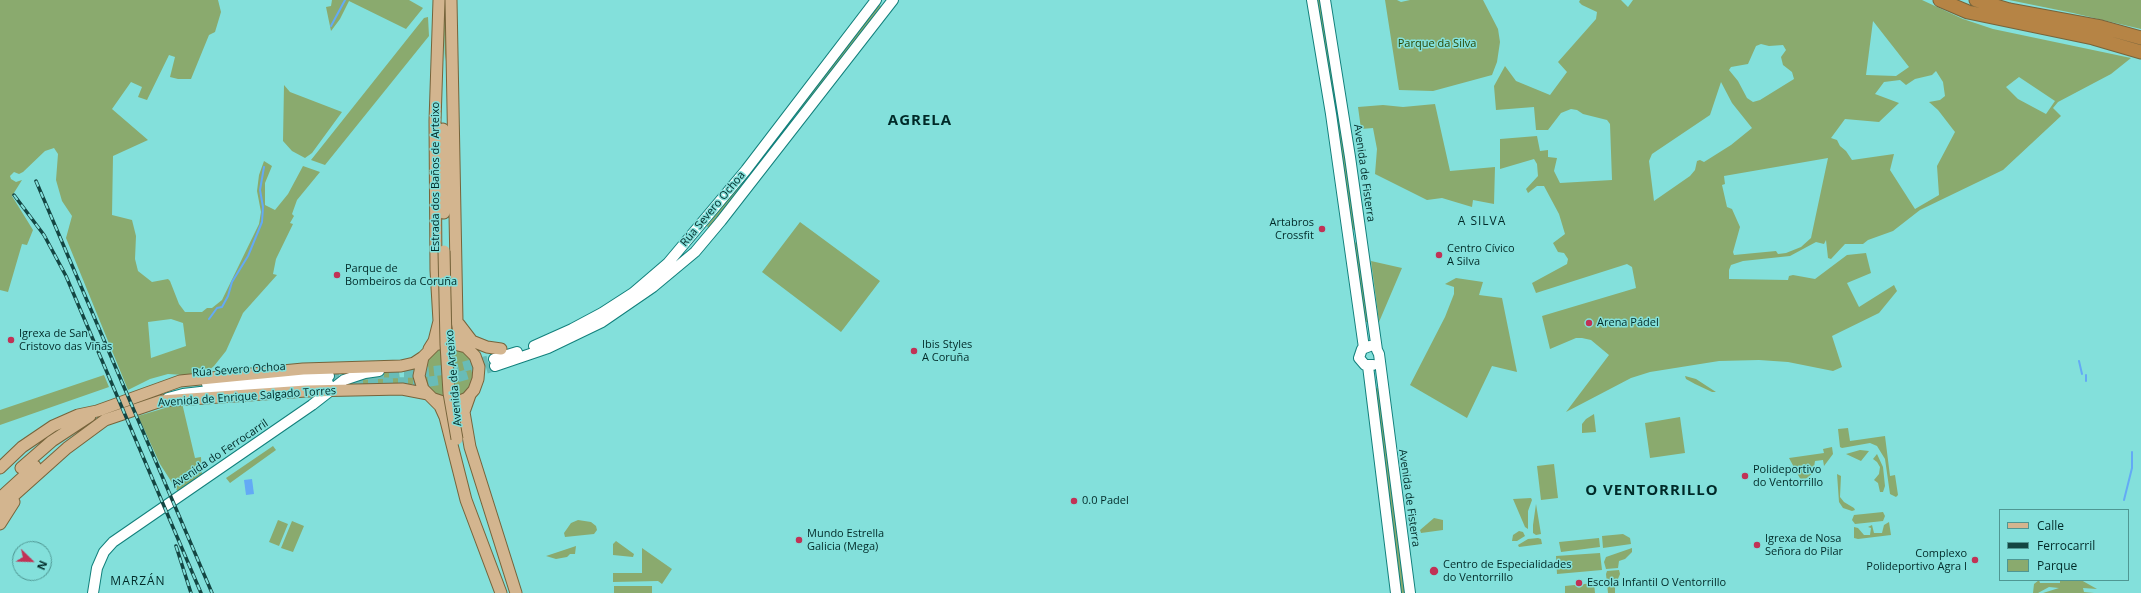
<!DOCTYPE html>
<html>
<head>
<meta charset="utf-8">
<style>
	body { margin:0 }
	#map { position:relative; width:2141px; height:593px; overflow:hidden; background:#83e0db; font-family:"Open Sans",sans-serif }
	canvas { display:block }
	.legend { position:absolute; left:1999px; top:509px; width:130px; height:72px; box-sizing:border-box; background:#83e0db; border:1px solid #4f9793; margin:0; padding:5px 7px; list-style:none; font-size:12px; color:#002a28 }
	.legend li { display:flex; align-items:center; gap:8px; height:20px }
	.legend b { width:20px; border:1px solid #4f9793 }
	.north { position:absolute; left:12px; top:541px; width:40px; height:40px; box-sizing:border-box; background:#83e0db; border:1px solid #4f9793; border-radius:50%; rotate:113deg; font-size:11px; font-weight:700; line-height:16px; text-align:center; color:#002a28 }
	.north::after { content:''; display:block; margin:auto; width:14px; height:18px; background:#c13256; clip-path:polygon(50% 0,100% 100%,50% 72%,0 100%) }
</style>
</head>
<body>
<div id="map">
<canvas width="2141" height="593"></canvas>
<ul class="legend">
<li><b style="height:5px;background:#d3b58f"></b>Calle</li>
<li><b style="height:5px;background:#144643"></b>Ferrocarril</li>
<li><b style="height:11px;background:#8aaa6e"></b>Parque</li>
</ul>
<div class="north">N</div>
</div>
<script>
const context = document.querySelector('canvas').getContext('2d');
context.lineJoin = 'round';
function paint(path, color) {
  context.fillStyle = color;
  context.fill(path, 'evenodd');
}
function shape(rows) {
  const path = new Path2D();
  for (const r of rows) {
    if (r.length === 3) {
      path.moveTo(r[0] + r[2], r[1]);
      path.arc(r[0], r[1], r[2], 0, 2 * Math.PI);
      continue;
    }
    path.moveTo(r[0], r[1]);
    for (let i = 2; i < r.length; i += 2) path.lineTo(r[i], r[i + 1]);
  }
  return path;
}
function trace(path, color, width, dash) {
  context.strokeStyle = color;
  context.lineWidth = width;
  context.lineCap = dash ? 'butt' : 'round';
  context.setLineDash(dash || []);
  context.stroke(path);
}
function write(font, color, halo, rows, align = 'center') {
  context.font = font + ' "Open Sans",sans-serif';
  context.lineWidth = 3;
  context.setLineDash([]);
  context.textBaseline = 'middle';
  context.strokeStyle = halo;
  context.fillStyle = color;
  for (const [text, x, y, turn = 0] of rows) {
    context.save();
    context.translate(x, y);
    context.rotate((+turn || 0) * Math.PI / 180);
    context.textAlign = isNaN(turn) ? turn : align;
    if (halo) context.strokeText(text, 0, 0);
    context.fillText(text, 0, 0);
    context.restore();
  }
}
const green = shape([
	[0,0,218,0,221,12,215,32,209,35,191,79,178,79,170,77,175,57,169,55,147,100,138,97,142,87,131,82,112,109,148,140,113,156,112,215,132,220,136,236,135,259,138,271,152,282,168,279,170,281,179,304,185,312,202,312,207,308,212,308,222,300,259,224,261,212,257,191,259,175,264,161,272,166,265,183,265,205,275,210,288,194,303,166,320,172,297,200,292,214,294,216,290,223,293,224,276,259,273,274,277,275,243,313,226,351,214,366,207,372,184,375,168,374,150,379,128,390,66,238,72,216,62,201,56,180,58,154,54,148,45,151,23,172,19,174,14,172,10,176,11,179,16,182,22,180,12,196,33,230,27,245,22,244,8,292,0,290],
	[171,319,183,323,186,346,151,358,148,322],
	[332,0,409,0,423,8,406,29,349,1,340,19,331,31,326,7,331,6],
	[443,0,447,0,447,46,445,61],
	[1316,0,1321,0,1357,229,1352,230],
	[1385,0,1397,0,1401,2,1410,0,1483,0,1498,29,1500,42,1497,62,1492,75,1433,91,1399,90],
	[1580,0,1621,0,1628,7,1633,0,1922,0,1963,19,1993,29,2131,58,2111,74,2058,102,2053,108,2061,116,2003,170,1920,210,1893,231,1868,240,1863,244,1845,244,1831,259,1828,258,1826,240,1824,244,1816,242,1790,256,1743,261,1731,265,1729,270,1729,279,1788,280,1789,276,1793,275,1815,279,1847,255,1866,253,1871,273,1847,283,1859,307,1894,285,1897,291,1879,313,1832,336,1842,367,1833,371,1788,362,1759,360,1719,361,1650,372,1631,378,1566,412,1609,355,1591,340,1582,338,1576,338,1550,349,1542,316,1636,288,1632,267,1627,264,1536,293,1532,283,1567,264,1568,259,1564,253,1558,252,1553,243,1565,234,1559,214,1544,186,1537,186,1528,193,1526,189,1538,176,1537,164,1534,159,1500,169,1500,139,1537,136,1540,151,1548,150,1548,157,1557,158,1554,171,1560,183,1612,180,1610,124,1607,120,1583,114,1577,110,1571,109,1561,113,1548,130,1536,130,1534,107,1496,110,1494,86,1505,66,1516,81,1550,95,1567,72,1558,62,1596,19,1597,12,1582,5,1579,2],
	[1873,21,1909,67,1896,76,1866,75],
	[1761,44,1769,46,1783,45,1786,50,1781,57,1783,65,1792,72,1794,79,1760,100,1753,102,1747,98,1738,81,1729,70,1731,67,1748,64,1756,46],
	[1936,71,1943,82,1945,96,1940,100,1929,102,1938,110,1955,132,1937,166,1939,195,1915,209,1890,170,1894,154,1852,160,1846,151,1840,146,1837,140,1831,138,1845,119,1879,122,1899,103,1875,94,1884,82,1900,80,1906,85,1915,79,1932,75],
	[2019,77,2055,101,2046,114,2018,99,2006,87],
	[1721,82,1732,103,1752,128,1731,145,1704,162,1700,160,1697,161,1695,170,1690,176,1654,201,1649,161,1652,154,1710,115],
	[1828,158,1811,238,1801,247,1786,253,1778,254,1776,251,1734,255,1733,252,1740,227,1732,209,1727,207,1722,185,1725,184,1724,176],
	[2009,0,2141,0,2141,29,2073,13],
	[879,5,881,6,798,116,795,114],
	[428,17,429,36,325,165,311,160,412,33,424,18],
	[284,85,290,92,342,112,312,153,305,158,292,151,283,141],
	[1435,104,1450,171,1495,167,1494,204,1473,200,1472,207,1442,198,1427,200,1375,174,1377,149,1373,128,1361,129,1358,107,1383,105,1403,107],
	[792,117,795,120,709,229,707,226],
	[800,222,880,281,841,332,762,272],
	[1358,242,1369,322,1365,322,1353,243],
	[1371,261,1402,268,1379,322,1375,291],
	[1456,278,1483,282,1479,295,1502,298,1517,372,1492,366,1467,418,1410,385,1445,317,1454,294,1454,287,1445,284],
	[449,373,25],
	[415,367,416,384,405,384,404,371],
	[399,372,400,384,341,387,344,384,383,373],
	[104,375,109,387,0,425,0,410],
	[1685,376,1696,379,1716,392,1712,392,1695,384,1686,379],
	[1378,388,1406,593,1401,593,1373,389],
	[182,403,195,458,201,457,202,475,178,492,160,464,138,416],
	[1594,414,1596,432,1582,433,1582,424,1586,419],
	[1680,417,1685,453,1650,458,1645,423],
	[1848,428,1850,441,1885,436,1890,476,1895,475,1898,495,1896,497,1890,494,1885,459,1877,446,1870,443,1842,448,1840,447,1838,429],
	[273,446,276,450,230,483,226,478],
	[1832,447,1833,454,1824,466,1823,460,1815,461,1813,473,1802,482,1789,458,1824,453,1823,449],
	[1860,450,1869,451,1861,461,1846,454],
	[1877,454,1883,467,1885,486,1883,492,1880,492,1878,483,1874,480,1879,474,1880,467,1877,462,1873,459],
	[1554,464,1558,498,1541,500,1537,466],
	[1837,474,1841,476,1840,497,1844,502,1854,508,1855,510,1852,511,1843,508,1839,502],
	[1531,498,1532,500,1528,511,1528,529,1525,527,1513,499],
	[1536,504,1541,534,1536,535,1533,533,1533,525],
	[1883,512,1885,516,1883,521,1855,524,1852,520,1854,515],
	[1434,518,1443,520,1443,530,1421,533,1420,530],
	[278,520,288,524,279,546,269,542],
	[578,520,591,522,596,526,597,530,594,534,565,537,564,533,571,523],
	[292,521,304,526,293,552,281,548],
	[1889,522,1891,535,1858,539,1854,538,1854,527,1858,528,1864,535,1870,535,1871,528,1868,527,1872,525,1874,533,1882,533,1884,525],
	[1519,531,1523,532,1525,536,1517,541,1512,541,1513,535],
	[1623,534,1630,538,1631,544,1603,548,1602,536],
	[1538,538,1541,539,1542,544,1519,547,1518,545,1528,539],
	[1599,538,1600,547,1561,552,1559,542],
	[616,541,634,554,633,557,613,555,613,544],
	[576,546,575,554,570,554,567,557,556,559,546,556],
	[642,548,672,569,662,584,658,581,613,582,613,573,642,573],
	[1632,548,1632,552,1625,559,1619,561,1618,568,1606,569,1604,562,1606,557],
	[1600,553,1602,570,1557,574,1556,556],
	[1619,570,1620,574,1615,586,1615,593,1608,593,1606,574,1607,571],
	[2039,580,2040,583,2060,583,2060,580,2081,580,2097,589,2083,588,2084,592,2094,593,2043,593,2059,588,2049,587,2038,593,2033,593,2034,584],
	[1594,583,1595,593,1565,593,1565,586],
	[614,586,652,586,652,593,614,593]
]);
const water = shape([
	[252,479,254,494,246,495,244,480]
]);
const stream = shape([
	[331,26,345,0],
	[209,319,217,308,222,307,228,296,232,282,248,256,262,222,263,207,260,190,264,167],
	[2079,361,2082,374],
	[2086,375,2086,381],
	[2124,500,2132,468,2132,452]
]);
const secondaryTunnel = shape([
	[329,376,424,372,454,369,494,359],
	[338,383,426,382,455,378,495,366]
]);
const secondary = shape([
	[1312,0,1331,114,1364,348],
	[1325,0,1350,157,1377,350,1379,354,1410,593],
	[534,346,572,329,602,313,633,293,668,263,746,170,876,0],
	[1370,346,1362,349,1359,358,1365,365,1373,365],
	[494,359,517,352],
	[495,366,548,348,602,322,653,287,695,252,721,221,893,0],
	[1368,366,1396,593],
	[207,384,329,376],
	[168,398,183,394,209,391,328,383],
	[93,593,97,568,104,552,113,542,312,405,344,380,365,373,379,371]
]);
const primary = shape([
	[451,0,457,321,461,345],
	[443,129,444,213],
	[459,324,472,341,487,347,501,349],
	[429,349,434,341,439,321,436,270,435,121,439,0],
	[470,395,464,412,470,447,516,593],
	[434,399,446,403,458,402,467,398,474,390,478,379,479,367,475,356,466,347,446,342,435,345,423,357,419,376,423,389,440,406,445,417,466,500,501,593],
	[0,468,22,447,53,426,78,415,97,411,180,381,303,369,401,366,414,363,423,357],
	[21,468,52,441,90,416],
	[0,498,35,466],
	[0,508,67,448,105,420,161,401,306,391,402,389,428,394],
	[0,524,14,502]
]);
const highway = shape([
	[1940,0,1968,12,2093,38,2141,52],
	[1976,0,2009,10,2101,27,2141,38]
]);
const rail = shape([
	[36,181,212,593],
	[14,195,44,235,66,276,201,593],
	[176,546,191,593]
]);
const primaryBridge = shape([
	[444,251,446,344,449,393,457,439]
]);
const markers = [
	[1322,229,4,"#c13256"],
	[1439,255,4,"#c13256"],
	[337,275,4,"#c13256"],
	[1589,323,4,"#c13256"],
	[11,340,4,"#c13256"],
	[914,351,4,"#c13256"],
	[1745,476,4,"#c13256"],
	[1074,501,4,"#c13256"],
	[799,540,4,"#c13256"],
	[1757,545,4,"#c13256"],
	[1975,560,4,"#c13256"],
	[1434,571,5,"#c13256"],
	[1579,583,4,"#c13256"]
];
const parkNames = [
	["Parque da Silva",1437,44]
];
const streetNames = [
	["Avenida de Fisterra",1364,173,82],
	["Estrada dos Baños de Arteixo",436,177,-90],
	["Rúa Severo Ochoa",713,209,-50],
	["Rúa Severo Ochoa",239,370,-4],
	["Avenida de Arteixo",454,378,-95],
	["Avenida de Enrique Salgado Torres",247,397,-4],
	["Avenida do Ferrocarril",220,454,-34],
	["Avenida de Fisterra",1409,498,82]
];
const poiNames = [
	["Artabros",1314,223,"right"],
	["Crossfit",1314,236,"right"],
	["Centro Cívico",1447,249],
	["A Silva",1447,262],
	["Parque de",345,269],
	["Bombeiros da Coruña",345,282],
	["Arena Pádel",1597,323],
	["Igrexa de San",19,334],
	["Cristovo das Viñas",19,347],
	["Ibis Styles",922,345],
	["A Coruña",922,358],
	["Polideportivo",1753,470],
	["do Ventorrillo",1753,483],
	["0.0 Padel",1082,501],
	["Mundo Estrella",807,534],
	["Galicia (Mega)",807,547],
	["Igrexa de Nosa",1765,539],
	["Señora do Pilar",1765,552],
	["Complexo",1967,554,"right"],
	["Polideportivo Agra I",1967,567,"right"],
	["Centro de Especialidades",1443,565],
	["do Ventorrillo",1443,578],
	["Escola Infantil O Ventorrillo",1587,583]
];
const neighbourhoodNames = [
	["A SILVA",1482,222],
	["MARZÁN",138,582]
];
const districtNames = [
	["AGRELA",920,121],
	["O VENTORRILLO",1652,491]
];
paint(green, '#8aaa6e');
paint(water, '#63aaf5');
trace(stream, '#63aaf5', 2);
trace(secondaryTunnel, '#69bcb7', 10, [10, 5]);
trace(secondary, '#12807c', 12);
trace(primary, '#76643b', 13);
trace(highway, '#76643b', 15);
trace(secondary, '#fff', 10);
trace(primary, '#d3b58f', 11);
trace(highway, '#b68445', 13);
trace(rail, '#144643', 3.5);
trace(rail, '#83e0db', 2, [6]);
trace(primaryBridge, '#76643b', 13, []);
trace(primaryBridge, '#d3b58f', 11);
for (const [x, y, r, color] of markers) {
  const dot = new Path2D();
  dot.arc(x, y, r, 0, 2 * Math.PI);
  context.fillStyle = color;
  context.fill(dot);
  trace(dot, '#83e0db', 1.5);
}
write('11px', '#294601', '#83e0db', parkNames);
write('11px', '#002a28', '#83e0db', streetNames);
write('11px', '#002a28', '#83e0db', poiNames, 'left');
context.letterSpacing = '1px';
write('12px', '#002a28', '#83e0db', neighbourhoodNames);
context.letterSpacing = '0px';
context.letterSpacing = '1px';
write('bold 15px', '#002a28', '#83e0db', districtNames);
context.letterSpacing = '0px';
</script>
</body>
</html>
